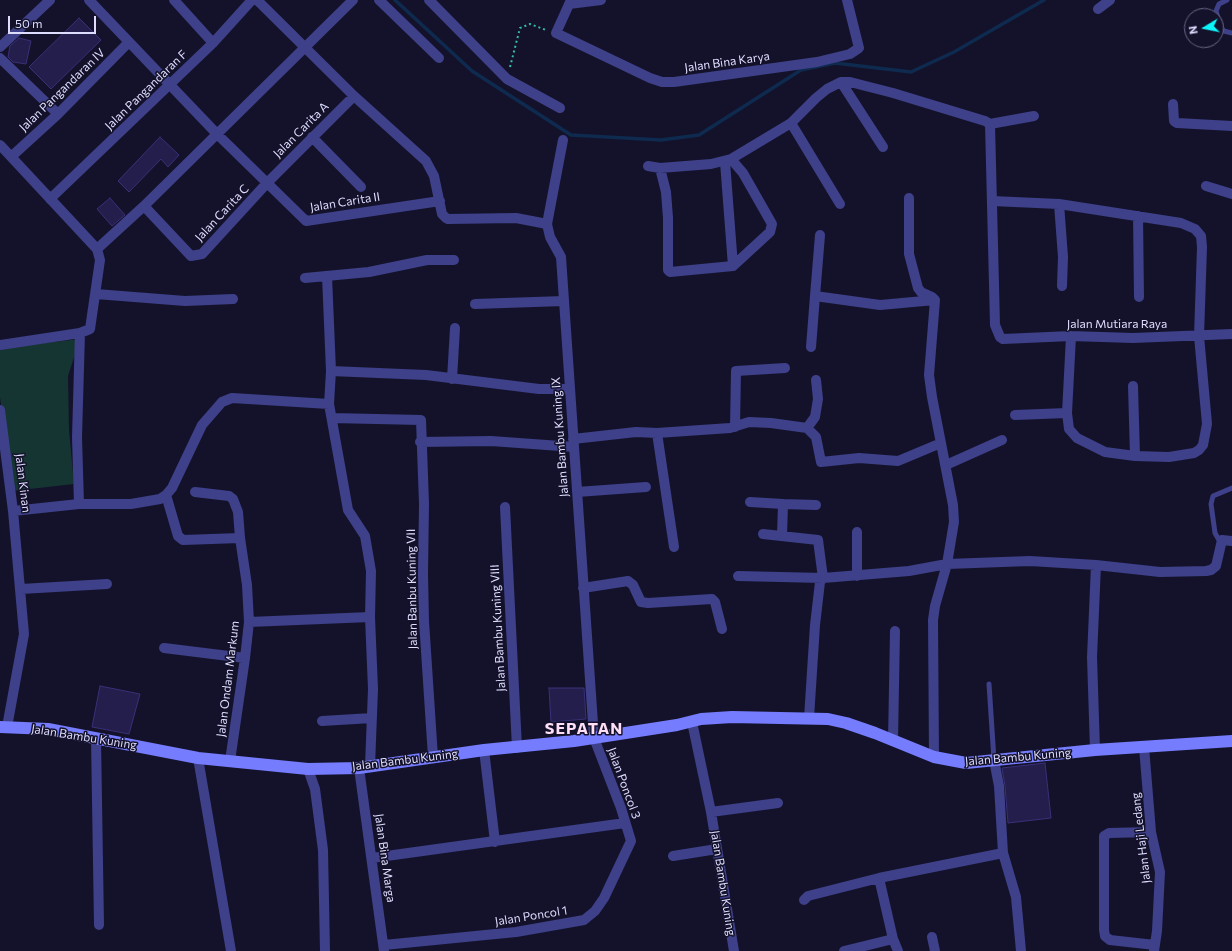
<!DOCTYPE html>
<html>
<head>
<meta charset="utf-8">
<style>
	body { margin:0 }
	#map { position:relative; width:1232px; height:951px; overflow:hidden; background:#14122b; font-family:Commissioner,sans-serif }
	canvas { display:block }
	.north { position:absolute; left:1184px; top:8px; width:40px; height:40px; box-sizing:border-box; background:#14122b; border:1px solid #65637f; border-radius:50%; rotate:260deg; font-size:11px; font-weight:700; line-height:16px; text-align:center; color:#deddfe }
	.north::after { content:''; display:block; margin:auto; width:14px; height:18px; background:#0cf5fb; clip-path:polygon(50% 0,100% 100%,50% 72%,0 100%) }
	.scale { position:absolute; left:8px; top:16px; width:88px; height:18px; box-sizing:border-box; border:2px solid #deddfe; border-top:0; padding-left:5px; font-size:12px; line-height:14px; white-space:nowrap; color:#deddfe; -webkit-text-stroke:3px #14122b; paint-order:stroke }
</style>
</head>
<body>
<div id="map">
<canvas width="1232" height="951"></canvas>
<div class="north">N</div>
<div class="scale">50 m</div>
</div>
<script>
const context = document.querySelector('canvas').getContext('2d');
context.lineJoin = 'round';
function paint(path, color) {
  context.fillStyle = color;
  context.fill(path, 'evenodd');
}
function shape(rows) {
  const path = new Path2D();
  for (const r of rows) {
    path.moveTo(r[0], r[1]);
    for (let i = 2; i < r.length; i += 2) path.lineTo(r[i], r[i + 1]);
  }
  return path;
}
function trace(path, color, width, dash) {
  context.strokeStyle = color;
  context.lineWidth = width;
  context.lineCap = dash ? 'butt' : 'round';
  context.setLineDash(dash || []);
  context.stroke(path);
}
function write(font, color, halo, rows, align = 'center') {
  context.font = font + ' Commissioner,sans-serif';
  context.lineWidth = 3;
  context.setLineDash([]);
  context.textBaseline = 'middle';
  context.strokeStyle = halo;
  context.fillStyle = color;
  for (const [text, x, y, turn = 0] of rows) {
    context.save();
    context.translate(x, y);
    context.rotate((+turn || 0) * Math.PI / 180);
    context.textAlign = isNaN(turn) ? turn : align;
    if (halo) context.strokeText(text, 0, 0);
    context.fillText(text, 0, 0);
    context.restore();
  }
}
const green = shape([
	[80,339,68,376,69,430,74,484,12,491,0,397,0,348]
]);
const stream = shape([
	[395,0,472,71,571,135,661,140,699,135,801,70,835,63,911,72,954,52,1044,0]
]);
const building = shape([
	[79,18,101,40,51,89,29,67,79,18],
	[19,38,31,41,26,64,13,62,8,57,10,46,19,38],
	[160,137,179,155,168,167,161,159,129,192,118,181,160,137],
	[110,198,125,215,112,226,97,209,110,198],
	[100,686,140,694,129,734,92,727,100,686],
	[549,688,584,688,586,719,551,722,549,688],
	[1045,763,1051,818,1008,823,1005,786,1002,768,1045,763]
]);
const path = shape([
	[510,67,520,28,530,24,546,30]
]);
const lane = shape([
	[1227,0,1219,4,1216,11,1221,28,1224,31,1232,33],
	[1222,540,1219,540,1215,533,1211,504,1213,496,1232,488],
	[989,684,994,760]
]);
const street = shape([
	[89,0,217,134,306,221,440,201],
	[174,0,213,43],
	[257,0,354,96,426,161,434,176,442,214,446,218,448,219,516,218,547,224],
	[379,0,439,58],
	[429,0,507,79,560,108],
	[571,0,556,33,650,78,662,82,674,82,817,62,850,54,859,48,847,0],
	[569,4,601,0],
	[1098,9,1110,0],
	[0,47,50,0],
	[0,58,58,114],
	[841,82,883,147],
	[1173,104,1174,121,1177,123,1232,126],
	[791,123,840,204],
	[990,124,995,325,1000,337,1003,339,1071,336,1133,338,1232,334],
	[312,137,361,187],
	[0,145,97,249,100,260,90,329,80,333,0,345],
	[12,156,58,114,129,42],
	[725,162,733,266],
	[648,166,660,168,711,164,731,159,791,123,816,98,827,89,841,82,850,82,893,93,985,121,990,124,1034,116],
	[660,168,666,192,668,218,668,270,670,272,733,266,770,232,772,224,743,173,731,159],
	[1206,186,1232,194],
	[909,198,909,254,918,288,921,292,932,297,935,300,929,375,932,397,953,505,954,522,947,564,935,606,933,620,934,757],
	[50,199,213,43,252,0],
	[992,201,1059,204,1181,223,1195,229,1201,236,1202,247,1199,336,1207,424,1203,445,1199,450,1194,453,1169,457,1135,456,1105,452,1077,438,1069,429,1067,413,1071,336],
	[1059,204,1063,257,1062,286],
	[144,206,191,256,202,254,267,183,354,96],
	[1138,216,1139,297],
	[97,249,144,206,353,0],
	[327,276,331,371,329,404,348,510,365,536,371,571,370,617,373,689,370,766],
	[305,278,369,272,427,260,454,260],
	[96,294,185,301,233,299],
	[815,296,820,235],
	[475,304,564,301],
	[811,347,815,296,880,305,935,300],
	[331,371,426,375,539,389,570,389],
	[452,379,455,328],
	[1133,386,1135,456],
	[0,410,13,511,24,634,7,727],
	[1015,415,1067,413],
	[332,418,421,420,424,504,423,574,424,621,433,757],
	[735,427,736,371,785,368],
	[807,428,815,417,818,399,816,380],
	[573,439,636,432,657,433],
	[420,442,491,441,574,447],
	[946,465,1002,440],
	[195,492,229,496,233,499,238,512,240,538],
	[577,492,646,487],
	[166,495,178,536,183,540,240,538,247,585,249,622,245,658,230,761],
	[750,502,783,504,782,536],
	[79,504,77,437,80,333],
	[783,504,816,505],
	[505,507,517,748],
	[13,511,79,504,131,504,160,499,166,495,172,488,202,425,222,402,232,398,329,404],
	[857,532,857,576],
	[763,534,818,540,823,578,820,582,815,625,809,718],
	[674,547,657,433,730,428,749,422,771,423,807,428,816,437,821,462,859,458,898,461,941,443],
	[738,576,823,578,909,571,947,564,1030,561,1096,565,1160,572,1206,571,1211,570,1216,566,1222,540,1232,541],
	[583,588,628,581,633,585,641,602,648,603,712,599,715,602,722,629],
	[21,589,107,584],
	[249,622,370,617],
	[164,648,245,658],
	[322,721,372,718],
	[692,722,711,812,734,951],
	[96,739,99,925],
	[893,741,895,631],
	[1144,747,1151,832,1160,872,1157,931,1154,951],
	[484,750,495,842],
	[1095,750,1092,657,1096,565],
	[198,758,231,951],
	[994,760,999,786,1003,853,1016,897,1021,951],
	[359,768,384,951],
	[308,769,315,789,323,850,325,951],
	[711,812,778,803],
	[1151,832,1109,833,1104,836,1104,930,1105,936,1110,940,1155,945],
	[673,856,717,849],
	[372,858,625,823],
	[879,878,893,939],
	[804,900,808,896,879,878,1003,853],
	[932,937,935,951],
	[384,945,516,932,584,920,595,911,604,898,631,841,621,808,594,738,561,257,550,237,547,224,563,140],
	[844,951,893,939,898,951]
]);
const secondary = shape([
	[0,727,48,729,198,758,308,769,359,768,484,750,574,741,677,725,701,719,732,717,828,719,846,723,875,733,934,757,966,763,1095,750,1232,741]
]);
const streetNames = [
	["Jalan Bina Karya",727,62,-8],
	["Jalan Pangandaran IV",62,90,-44],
	["Jalan Pangandaran F",146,90,-44],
	["Jalan Carita A",301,130,-45],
	["Jalan Carita II",345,202,-9],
	["Jalan Carita C",222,213,-47],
	["Jalan Mutiara Raya",1117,324],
	["Jalan Bambu Kuning IX",560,437,-94],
	["Jalan Kinan",23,483,83],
	["Jalan Banbu Kuning VII",412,589,-91],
	["Jalan Bambu Kuning VIII",498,628,-93],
	["Jalan Ondam Markum",228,679,-83],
	["Jalan Bambu Kuning",84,737,9],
	["Jalan Bambu Kuning",1018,757,-5],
	["Jalan Bambu Kuning",405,760,-7],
	["Jalan Poncol 3",624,783,70],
	["Jalan Haji Ledang",1141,838,-97],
	["Jalan Bina Marga",385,858,82],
	["Jalan Bambu Kuning",723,883,81],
	["Jalan Poncol 1",531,916,-9]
];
const districtNames = [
	["SEPATAN",584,729]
];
paint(green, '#153532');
trace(stream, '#0e2a4e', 3.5);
paint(building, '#241e4c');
trace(building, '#393078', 1);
trace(path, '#33bcaa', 2, [2, 3]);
trace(lane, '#3e4089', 5);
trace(street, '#3e4089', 10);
trace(secondary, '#757cfd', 12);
write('12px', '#deddfe', '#14122b', streetNames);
context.letterSpacing = '1px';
write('bold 16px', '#fedff5', '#14122b', districtNames);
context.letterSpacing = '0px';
</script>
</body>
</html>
